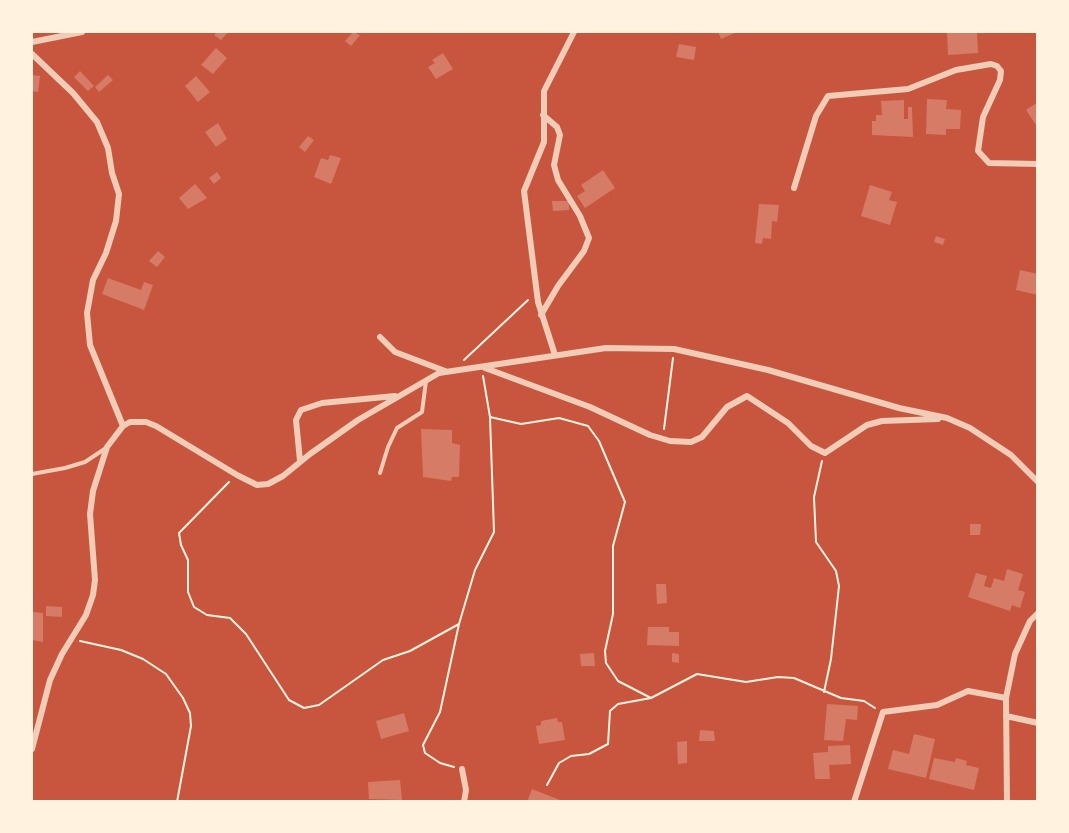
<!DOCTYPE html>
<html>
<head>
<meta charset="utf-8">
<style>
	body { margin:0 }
	#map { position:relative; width:1069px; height:833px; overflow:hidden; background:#c8553d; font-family:Literata,serif }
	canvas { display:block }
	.frame { position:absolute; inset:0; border:33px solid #fff3e0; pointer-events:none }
</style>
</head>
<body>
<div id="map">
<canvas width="1069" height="833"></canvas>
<div class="frame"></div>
</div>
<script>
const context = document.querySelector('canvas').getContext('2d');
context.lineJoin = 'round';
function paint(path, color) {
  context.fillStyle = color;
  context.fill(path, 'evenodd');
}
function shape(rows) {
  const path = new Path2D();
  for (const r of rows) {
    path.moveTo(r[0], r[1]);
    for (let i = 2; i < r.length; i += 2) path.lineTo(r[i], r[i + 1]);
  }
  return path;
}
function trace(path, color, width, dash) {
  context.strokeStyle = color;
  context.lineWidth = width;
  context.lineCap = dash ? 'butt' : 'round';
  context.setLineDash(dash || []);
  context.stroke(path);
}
const building = shape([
	[217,32,228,32,221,40,214,35],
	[353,32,360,35,351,46,345,41],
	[718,32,737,32,721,39],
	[947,32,977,32,978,53,948,55],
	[679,44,696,47,694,60,676,57],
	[216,48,227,58,213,74,201,65],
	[443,53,453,69,436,79,428,67,435,63,432,60],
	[80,71,94,86,88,91,74,77],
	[32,75,40,76,38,92,32,91],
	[108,75,113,80,99,92,95,87],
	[196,76,210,92,198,102,185,86],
	[927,99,947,100,946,109,961,110,960,129,946,129,946,135,926,134],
	[904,100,904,119,908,119,908,107,912,107,913,137,872,135,872,121,876,121,876,115,882,115,881,101],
	[1038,102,1038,128,1026,110],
	[218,123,227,139,216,147,205,132],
	[308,136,314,140,305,152,299,147],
	[330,155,341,158,331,184,314,177,321,158,328,160],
	[603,170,615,188,585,208,577,196,585,191,581,185],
	[217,172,221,178,214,184,209,178],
	[195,184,207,198,188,209,179,198],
	[870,185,892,192,889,200,897,202,890,225,861,216],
	[552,201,569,201,569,210,553,211],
	[759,204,779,205,777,222,772,221,771,239,763,238,762,244,755,243],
	[936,236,945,239,943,245,934,242],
	[158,251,165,257,157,267,149,261],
	[1020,270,1038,274,1038,295,1016,290],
	[108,278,141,290,144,282,153,285,144,310,102,294],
	[421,429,452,430,452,443,460,445,459,477,452,477,451,481,423,477],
	[970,524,981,524,980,535,970,535],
	[1007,569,1023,574,1018,590,1025,592,1020,608,1012,605,1010,611,968,597,976,573,987,576,984,586,991,588,994,578,1004,581],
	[656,584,666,584,667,603,657,604],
	[46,606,62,607,62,617,46,616],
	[32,612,43,613,43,642,32,640],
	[648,627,669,627,669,632,679,632,679,646,647,645],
	[594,653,595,666,581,666,580,654],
	[672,653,679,654,679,663,672,662],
	[827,704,858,706,857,720,846,719,843,741,824,740],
	[404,713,409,731,381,739,376,721],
	[557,718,558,722,562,722,565,740,539,744,536,726,541,725,541,721],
	[700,730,714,731,715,741,699,741],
	[914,734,935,739,926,778,888,769,893,750,909,754],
	[687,741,687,763,678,764,677,742],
	[850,745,851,764,829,765,830,779,815,779,813,753,828,752,828,746],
	[934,758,955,762,956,758,967,761,966,765,979,768,974,790,929,779],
	[400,780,402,800,369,799,368,782],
	[532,789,560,800,560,802,527,802]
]);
const path = shape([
	[464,360,528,300],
	[490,417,521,424,559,418,588,426,599,441,625,502,613,546,613,614,605,651,606,663,618,681,651,698],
	[664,429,673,358],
	[822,461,814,497,816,542,836,571,839,586,831,659,824,692],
	[229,482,179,533,181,545,188,560,188,592,194,607,207,615,230,618,246,634,289,700,304,708,319,705,383,660,410,651,459,624],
	[80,641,121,650,143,659,166,674,183,698,190,713,191,726,177,802],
	[454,767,440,763,425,753,423,745,440,712,459,624,475,570,494,532,490,417,483,376],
	[547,785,559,763,571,756,589,754,608,744,610,711,618,704,651,698,697,674,746,682,778,677,794,678,841,698,864,701,875,708]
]);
const service = shape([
	[380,473,388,447,397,428,422,412,426,381],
	[32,474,65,468,85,462,106,448]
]);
const minor = shape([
	[32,42,82,32],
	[32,54,73,93,97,122,108,148,112,173,119,194,116,221,106,253,93,280,87,313,90,345,123,426],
	[794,188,816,116,828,96,908,89,956,70,991,64,997,66,1001,71,1000,80,983,117,978,151,989,163,1038,164],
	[541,315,558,286,584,251,589,238,580,216,558,180,554,165,560,135,557,127,543,115],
	[380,337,395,352,445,371],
	[555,355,538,302,524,191,544,142,544,91,574,32],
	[485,368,590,407,650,435,670,441,691,442,702,437,727,407,747,396,788,423,811,446,825,453,867,425,882,421,938,419],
	[300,461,296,420,301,410,322,403,395,396],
	[1006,716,1038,723],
	[32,749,50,680,62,654,86,615,93,595,95,580,90,514,93,491,107,447,123,426,130,422,146,422,156,426,237,475,257,485,268,484,283,476,310,454,358,420,439,373,606,348,674,349,768,370,899,408,947,418,970,428,1011,455,1038,482],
	[462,769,466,790,464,802],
	[854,802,883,712,937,705,968,691,1006,698],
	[1007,802,1006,698,1015,654,1030,621,1038,613]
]);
paint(building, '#d67c66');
trace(path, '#fff3e0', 2);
trace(service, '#f1ccb7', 4);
trace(minor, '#f1ccb7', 6);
</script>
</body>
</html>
